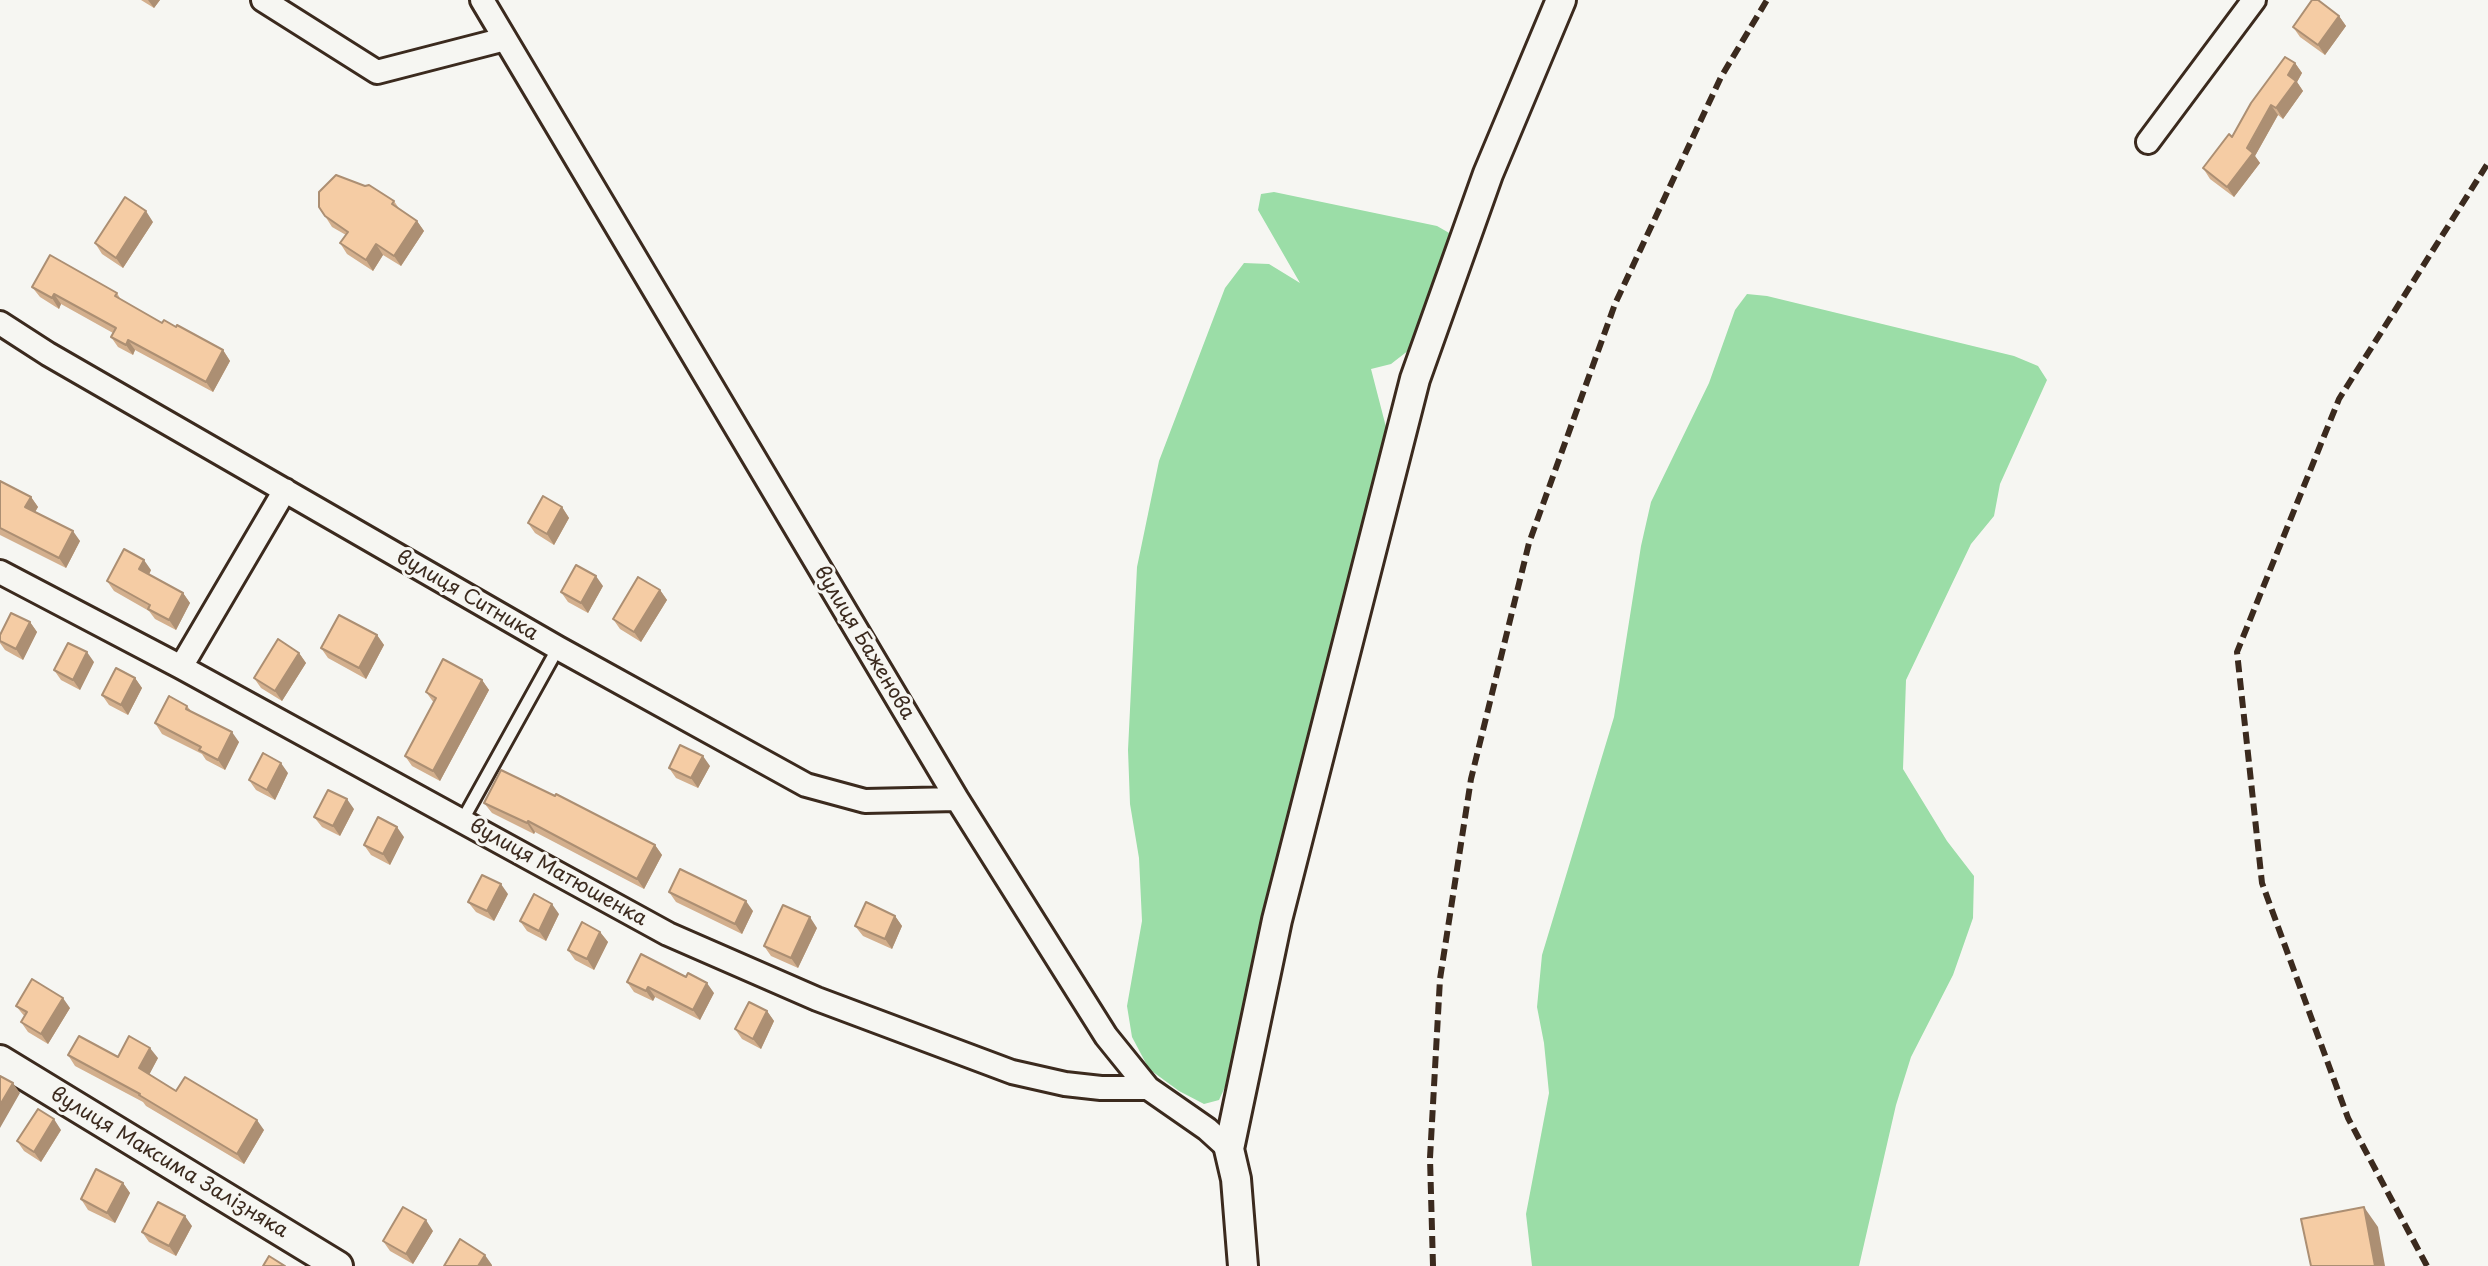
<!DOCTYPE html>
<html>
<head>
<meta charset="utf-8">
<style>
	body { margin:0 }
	canvas { display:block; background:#f6f6f2 }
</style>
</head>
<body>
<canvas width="2488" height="1266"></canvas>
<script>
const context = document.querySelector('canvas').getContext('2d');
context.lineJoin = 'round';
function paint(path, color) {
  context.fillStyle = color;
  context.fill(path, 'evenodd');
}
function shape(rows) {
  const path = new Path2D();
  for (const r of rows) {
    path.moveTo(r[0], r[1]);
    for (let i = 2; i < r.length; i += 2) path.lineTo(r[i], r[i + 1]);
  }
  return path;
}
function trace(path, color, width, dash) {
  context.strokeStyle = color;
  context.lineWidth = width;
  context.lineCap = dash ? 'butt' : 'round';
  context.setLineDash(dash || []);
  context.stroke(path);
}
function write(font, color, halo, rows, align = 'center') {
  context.font = font + ' "Playpen Sans",sans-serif';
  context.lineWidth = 6;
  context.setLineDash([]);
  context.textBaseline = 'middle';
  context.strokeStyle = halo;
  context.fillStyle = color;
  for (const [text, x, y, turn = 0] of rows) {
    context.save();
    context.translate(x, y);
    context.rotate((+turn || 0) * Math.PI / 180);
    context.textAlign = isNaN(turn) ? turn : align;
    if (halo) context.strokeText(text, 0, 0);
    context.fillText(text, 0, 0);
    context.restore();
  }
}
const green = shape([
	[1274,192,1437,226,1451,234,1448,251,1409,350,1391,364,1371,369,1386,427,1380,462,1342,621,1300,769,1231,1074,1219,1100,1204,1104,1179,1091,1149,1069,1132,1037,1127,1006,1142,921,1139,858,1130,804,1128,750,1137,567,1159,461,1225,288,1244,263,1269,264,1300,283,1258,210,1261,194],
	[1747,294,1767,296,2014,356,2038,366,2047,380,2000,484,1994,516,1971,544,1906,680,1903,769,1947,841,1974,876,1973,918,1953,975,1911,1057,1896,1105,1859,1266,1532,1266,1526,1214,1549,1093,1544,1043,1537,1007,1542,955,1614,717,1641,546,1651,502,1709,383,1735,310]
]);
const service = shape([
	[462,821,558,648]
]);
const minor = shape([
	[263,0,377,72,505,39],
	[482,0,957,799,1106,1036,1148,1088,1207,1129,1229,1149],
	[2148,142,2254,0],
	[0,323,48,354,558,648,806,785,865,801,957,799],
	[0,572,181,667,668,934,817,999,1012,1072,1065,1084,1101,1088,1148,1088],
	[181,667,285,490]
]);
const tertiary = shape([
	[0,1060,338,1266],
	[1243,1266,1236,1179,1229,1149,1277,920,1415,379,1488,174,1561,0]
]);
const rail = shape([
	[1433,1266,1430,1158,1440,979,1471,779,1529,543,1615,304,1721,77,1767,0],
	[2427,1266,2348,1118,2262,883,2237,652,2339,399,2488,163]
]);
const wall = shape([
	[141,0,160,0,154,8],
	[2339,16,2346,26,2325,55,2300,37,2293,27],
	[2295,63,2302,73,2297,82,2303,91,2283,119,2278,115,2255,156,2260,163,2234,197,2210,179,2203,168,2232,137],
	[394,201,400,210,417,221,424,231,401,266,383,255,373,271,347,254,340,243,346,235,332,227,325,216],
	[153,222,123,268,102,254,95,243],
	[32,287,117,293,121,300,162,323,223,350,230,361,213,392,135,350,133,355,118,347,111,337,113,333,61,304,59,309,40,297],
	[0,481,31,497,38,507,35,512,80,541,66,568,0,535],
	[562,507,569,518,554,545,535,533,528,523],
	[151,570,149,575,183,593,190,603,176,630,155,619,149,611,114,591,107,581],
	[603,586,588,613,568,602,561,592],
	[660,590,667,600,641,642,620,629,613,619],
	[30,622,37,632,23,660,5,650,0,643,0,635],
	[377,635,384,645,366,679,328,658,321,648],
	[299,653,306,663,282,701,261,688,254,678],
	[94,662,80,690,61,680,54,670],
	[135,678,142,688,128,715,109,705,102,695],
	[482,680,489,690,440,781,412,766,405,756,434,703,426,692],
	[187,706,192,712,239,742,225,770,206,760,202,754,162,734,155,723],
	[710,766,698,788,676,778,669,768],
	[288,773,275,800,256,790,249,780],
	[484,803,655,845,662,855,644,889,535,832,534,834,492,813],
	[354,809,340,836,322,827,314,817],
	[404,837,390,865,371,855,364,845],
	[669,892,753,911,742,934,676,902],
	[508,894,494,921,476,912,468,902],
	[559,914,546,941,527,931,520,921],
	[895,916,902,926,892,949,863,936,855,926],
	[817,928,798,968,771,956,764,946],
	[600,932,608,942,594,970,575,960,568,950],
	[627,982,714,993,700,1020,655,997,653,1001,634,992],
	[16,1006,70,1008,48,1044,28,1032,21,1022,25,1017],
	[767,1011,774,1021,761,1049,742,1039,735,1029],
	[68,1055,158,1058,149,1074,176,1091,264,1130,244,1164,146,1106,143,1102,75,1066],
	[61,1130,41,1162,24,1151,17,1141],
	[123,1183,130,1193,115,1223,88,1210,81,1199],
	[192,1226,176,1256,149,1242,142,1232],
	[433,1231,413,1264,390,1251,383,1241]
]);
const shadedWall = shape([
	[148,0,160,0,154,8],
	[2339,16,2346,26,2325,55,2318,45],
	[2295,63,2302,73,2297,82,2303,91,2283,119,2276,108,2288,75],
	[2271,105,2278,115,2255,156,2260,163,2234,197,2227,187],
	[146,211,153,222,123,268,116,258],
	[417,221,424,231,401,266,394,256],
	[376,244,383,255,373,271,366,260],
	[54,294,61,304,59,309,52,298],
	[128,340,135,350,133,355,126,345],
	[223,350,230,361,213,392,206,382],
	[31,497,38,507,32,517,25,507],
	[562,507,569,518,554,545,547,534],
	[73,531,80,541,66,568,59,558],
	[144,560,151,570,146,580,139,569],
	[596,576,603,586,588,613,581,603],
	[660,590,667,600,641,642,634,632],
	[183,593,190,603,176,630,169,620],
	[30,622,37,632,23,660,16,649],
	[377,635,384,645,366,679,359,668],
	[87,652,94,662,80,690,73,680],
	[299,653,306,663,282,701,275,691],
	[135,678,142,688,128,715,121,705],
	[482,680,489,690,440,781,433,771],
	[232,732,239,742,225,770,218,760],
	[703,756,710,766,698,788,691,778],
	[281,763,288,773,275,800,267,790],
	[347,799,354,809,340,836,333,826],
	[528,821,535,832,534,834,527,823],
	[397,827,404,837,390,865,383,854],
	[655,845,662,855,644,889,637,879],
	[501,884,508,894,494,921,487,911],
	[746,901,753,911,742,934,735,924],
	[552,904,559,914,546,941,539,931],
	[895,916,902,926,892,949,885,939],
	[810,917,817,928,798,968,791,958],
	[600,932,608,942,594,970,587,959],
	[707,983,714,993,700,1020,693,1010],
	[648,987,655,997,653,1001,646,991],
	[63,998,70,1008,48,1044,41,1034],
	[767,1011,774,1021,761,1049,753,1039],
	[150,1048,158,1058,147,1079,139,1068],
	[13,1083,20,1093,0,1128,0,1105],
	[54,1119,61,1130,41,1162,34,1152],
	[257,1120,264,1130,244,1164,237,1154],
	[123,1183,130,1193,115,1223,107,1213],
	[2364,1207,2378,1227,2385,1266,2375,1266],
	[185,1216,192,1226,176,1256,169,1246],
	[426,1220,433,1231,413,1264,406,1254],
	[485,1255,492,1265,492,1266,478,1266]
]);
const building = shape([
	[2312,0,2318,0,2339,16,2318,45,2293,27,2312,0],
	[2285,57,2295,63,2288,75,2296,81,2276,108,2271,105,2247,148,2253,153,2227,187,2203,168,2229,134,2232,137,2251,103,2285,57],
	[336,175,365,186,369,185,394,201,392,204,417,221,394,256,376,244,366,260,340,243,348,232,325,216,319,207,319,192,336,175],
	[125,197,146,211,116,258,95,243,125,197],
	[50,255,117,293,115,296,162,323,164,320,176,327,177,325,223,350,206,382,128,340,126,345,111,337,116,328,54,294,52,298,32,287,50,255],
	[0,481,31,497,25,507,73,531,59,558,0,528,0,481],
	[543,496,562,507,547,534,528,523,543,496],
	[124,549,144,560,139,569,183,593,169,620,148,609,150,605,107,581,124,549],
	[576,565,596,576,581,603,561,592,576,565],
	[638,577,660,590,634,632,613,619,638,577],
	[11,613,30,622,16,649,0,641,0,635,11,613],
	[339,615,377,635,359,668,321,648,339,615],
	[278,639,299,653,275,691,254,678,278,639],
	[68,643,87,652,73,680,54,670,68,643],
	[443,659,482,680,433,771,405,756,436,698,426,692,443,659],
	[116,668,135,678,121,705,102,695,116,668],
	[169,696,187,706,186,709,232,732,218,760,199,750,201,747,155,723,169,696],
	[680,745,703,756,691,778,669,768,680,745],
	[263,753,281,763,267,790,249,780,263,753],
	[501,770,555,796,556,794,655,845,637,879,528,821,527,823,484,803,501,770],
	[328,790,347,799,333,826,314,817,328,790],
	[378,817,397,827,383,854,364,845,378,817],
	[680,869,746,901,735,924,669,892,680,869],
	[482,875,501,884,487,911,468,902,482,875],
	[534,894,552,904,539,931,520,921,534,894],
	[866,902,895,916,885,939,855,926,866,902],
	[783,905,810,917,791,958,764,946,783,905],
	[582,922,600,932,587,959,568,950,582,922],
	[641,954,686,977,688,973,707,983,693,1010,648,987,646,991,627,982,641,954],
	[32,979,63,998,41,1034,21,1022,27,1012,16,1006,32,979],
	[749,1002,767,1011,753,1039,735,1029,749,1002],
	[79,1036,118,1057,129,1036,150,1048,139,1068,176,1091,185,1077,257,1120,237,1154,139,1095,140,1094,68,1055,79,1036],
	[0,1076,13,1083,0,1105,0,1076],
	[38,1109,54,1119,34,1152,17,1141,38,1109],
	[96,1169,123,1183,107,1213,81,1199,96,1169],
	[158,1202,185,1216,169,1246,142,1232,158,1202],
	[403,1207,426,1220,406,1254,383,1241,403,1207],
	[2364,1207,2375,1266,2311,1266,2301,1219,2364,1207],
	[460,1239,485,1255,478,1266,444,1266,460,1239],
	[269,1256,285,1266,263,1266,269,1256]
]);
const streetNames = [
	["вулиця Ситника",467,596,30],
	["вулиця Баженова",864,643,59],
	["вулиця Матюшенка",558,873,29],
	["вулиця Максима Залізняка",169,1163,31]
];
paint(green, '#9bdda7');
trace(service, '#3b2a1e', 17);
trace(minor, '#3b2a1e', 28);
trace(tertiary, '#3b2a1e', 34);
trace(service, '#f6f6f2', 11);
trace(minor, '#f6f6f2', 22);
trace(tertiary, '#f6f6f2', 28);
trace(rail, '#3b2a1e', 6, [12, 6]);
paint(wall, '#d3af8d');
paint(shadedWall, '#ac8f73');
paint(building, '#f5cca4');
trace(building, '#ac8f73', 2);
write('20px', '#3b2a1e', '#f6f6f2', streetNames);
</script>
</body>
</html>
